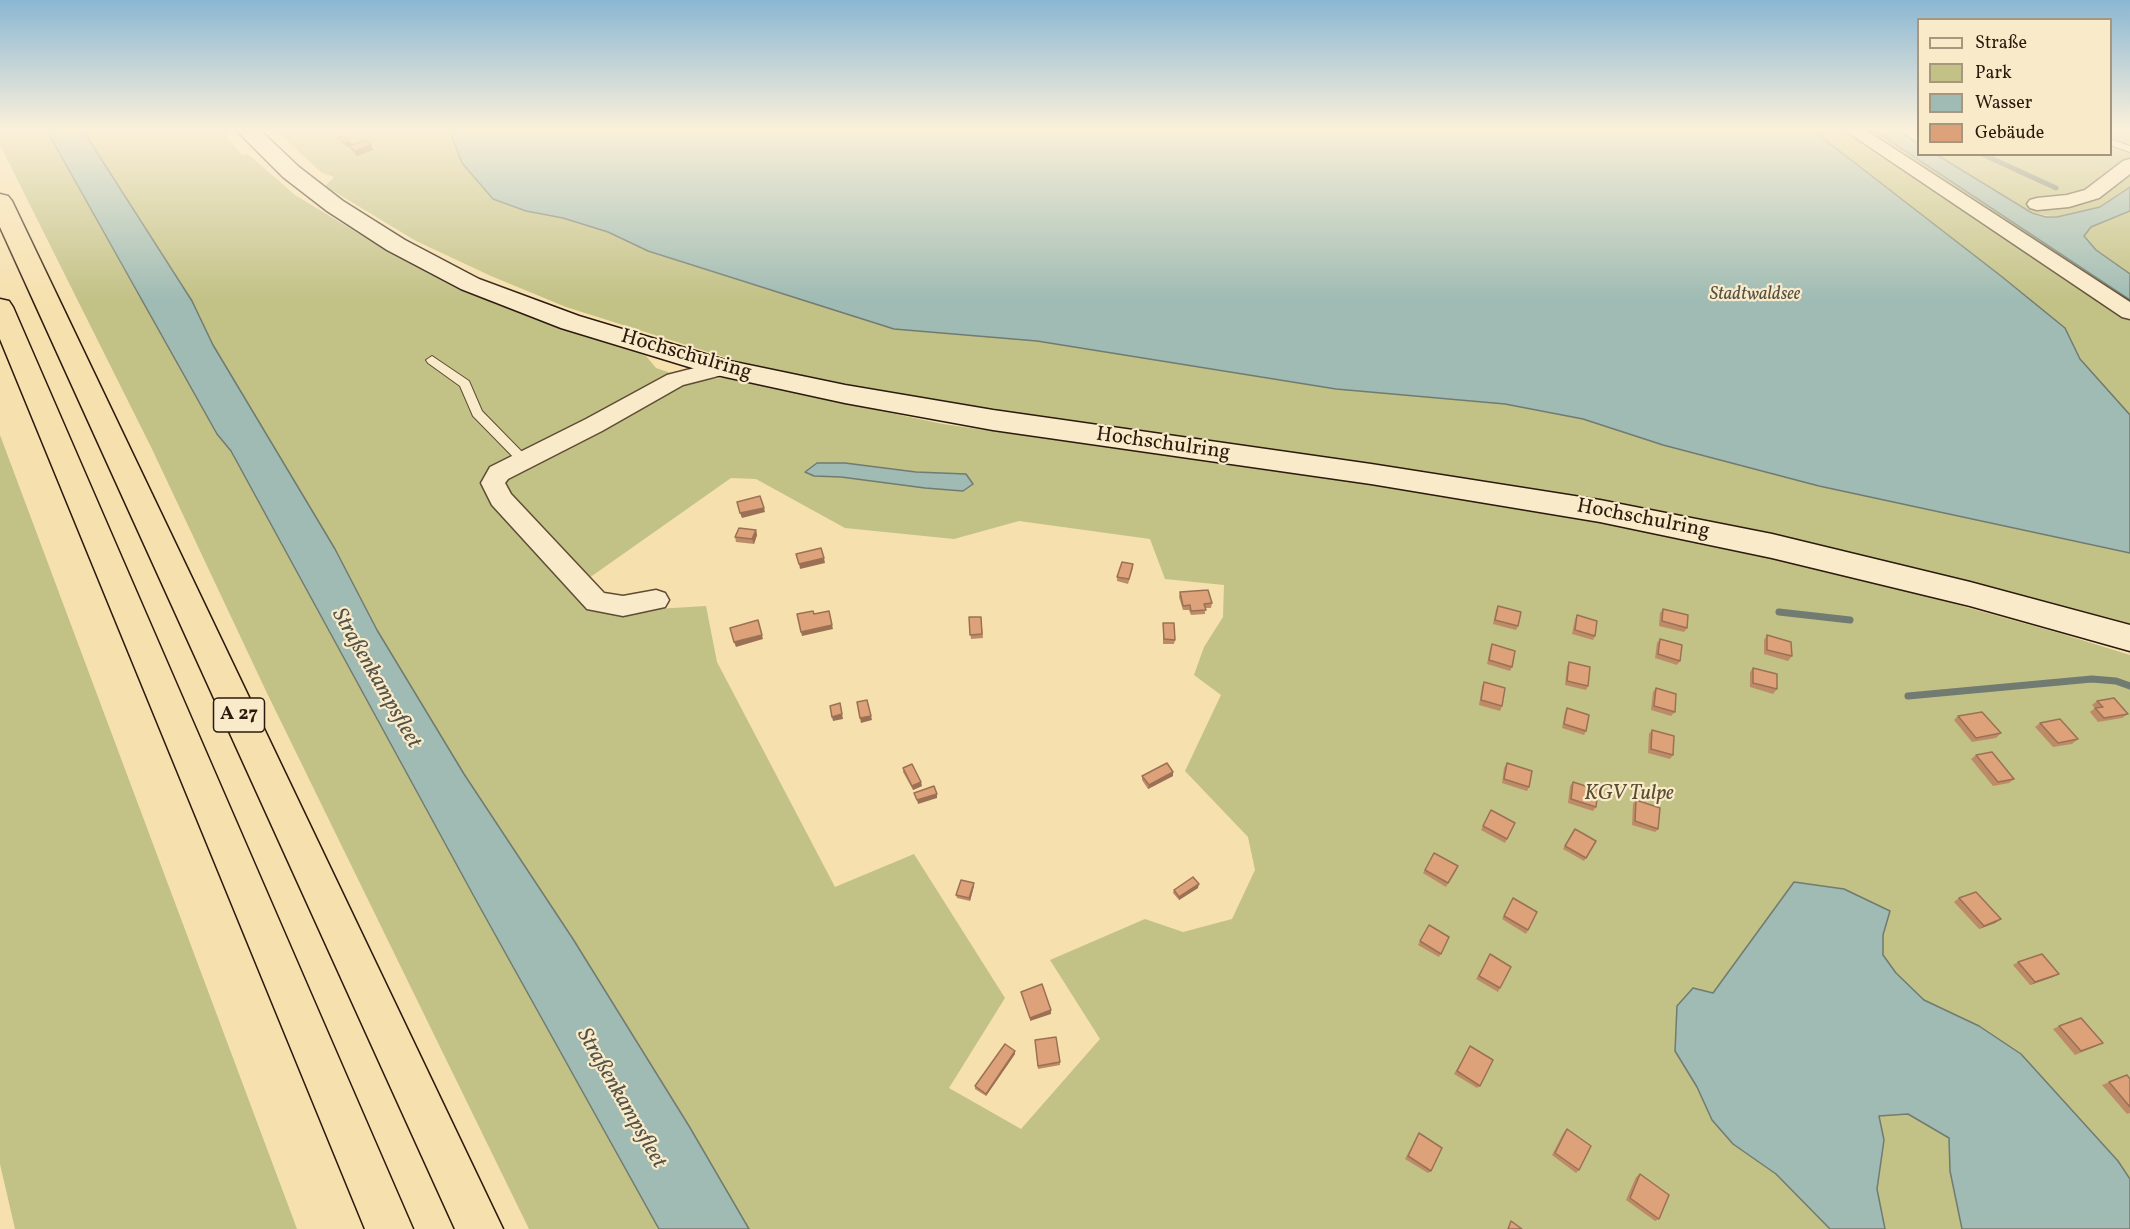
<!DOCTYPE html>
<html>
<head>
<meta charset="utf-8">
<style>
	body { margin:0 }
	#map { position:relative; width:2130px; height:1229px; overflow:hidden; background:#f6e0ae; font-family:Vollkorn,serif }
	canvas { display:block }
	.legend { position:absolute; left:1917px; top:18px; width:195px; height:138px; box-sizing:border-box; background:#f9ebca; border:2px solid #a7977e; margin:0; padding:8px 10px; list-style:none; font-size:18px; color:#2b1a0d }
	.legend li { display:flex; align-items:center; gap:12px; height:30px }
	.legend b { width:30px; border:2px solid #a7977e }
</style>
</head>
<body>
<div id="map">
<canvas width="2130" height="1229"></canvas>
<ul class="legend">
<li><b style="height:8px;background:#f9ebca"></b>Straße</li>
<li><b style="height:16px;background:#c2c186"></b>Park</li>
<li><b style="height:16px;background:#9fbbb3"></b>Wasser</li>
<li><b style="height:16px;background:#dda279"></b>Gebäude</li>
</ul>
</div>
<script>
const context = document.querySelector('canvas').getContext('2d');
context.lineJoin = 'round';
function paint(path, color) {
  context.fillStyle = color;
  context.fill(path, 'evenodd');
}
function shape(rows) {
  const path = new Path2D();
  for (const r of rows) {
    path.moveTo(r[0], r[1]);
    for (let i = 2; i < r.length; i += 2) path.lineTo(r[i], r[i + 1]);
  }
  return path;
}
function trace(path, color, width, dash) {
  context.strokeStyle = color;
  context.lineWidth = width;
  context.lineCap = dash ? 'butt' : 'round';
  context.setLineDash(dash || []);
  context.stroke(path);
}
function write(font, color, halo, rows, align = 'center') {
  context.font = font + ' Vollkorn,serif';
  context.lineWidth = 4.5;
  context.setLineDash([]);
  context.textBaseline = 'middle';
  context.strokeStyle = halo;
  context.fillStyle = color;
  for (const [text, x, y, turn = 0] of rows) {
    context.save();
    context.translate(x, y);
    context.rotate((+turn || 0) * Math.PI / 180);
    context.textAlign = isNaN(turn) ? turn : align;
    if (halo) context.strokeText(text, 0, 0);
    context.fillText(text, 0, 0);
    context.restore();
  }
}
const green = shape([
	[0,129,46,129,217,434,231,451,477,902,659,1229,529,1229,266,691,152,449,0,145],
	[82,129,228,129,232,133,226,136,242,155,248,154,295,195,376,244,495,304,646,356,656,368,691,380,724,378,943,424,1449,495,1582,519,1744,552,1865,579,2059,633,2130,655,2130,1229,749,1229,689,1126,573,939,464,774,377,630,335,549,213,345,192,301],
	[805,472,916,472,966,474,925,488,841,477,814,476],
	[731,478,756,479,845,528,954,539,1019,521,1150,539,1165,579,1224,585,1223,617,1204,647,1194,675,1221,695,1185,771,1248,837,1255,870,1232,919,1183,932,1145,919,1050,960,1100,1039,1021,1129,949,1088,1005,998,914,854,835,887,717,662,706,606,639,610,602,596,589,578],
	[274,129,449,129,462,163,526,211,563,218,608,232,648,251,894,329,1037,341,1336,389,1505,404,1583,419,1663,445,1819,486,2130,553,2130,626,1599,502,1468,479,1093,427,831,383,737,361,566,307,491,276,416,241,325,186,334,177,321,172],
	[1811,129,1872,129,2130,300,2130,415,2080,359,2065,328,2001,276],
	[2111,129,2130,129,2130,187,2100,207,2057,217,2032,213,1937,155,2110,154],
	[2130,211,2130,274,2096,250,2084,236,2091,227],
	[0,435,297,1229,15,1229,0,1164]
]);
const water = shape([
	[46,129,82,129,192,301,213,345,335,549,377,630,464,774,573,939,689,1126,749,1229,659,1229,477,902,231,451,217,434,46,129],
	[449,129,1811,129,2001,276,2065,328,2080,359,2130,415,2130,553,1819,486,1663,445,1583,419,1505,404,1336,389,1037,341,894,329,648,251,608,232,563,218,526,211,493,199,462,163,449,129],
	[1872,129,1896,129,1918,143,1918,154,1937,155,2032,213,2046,217,2057,217,2100,207,2130,187,2130,211,2091,227,2084,236,2096,250,2130,274,2130,300,1872,129],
	[817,463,845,463,916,472,966,474,973,484,963,491,925,488,841,477,814,476,805,472,817,463],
	[1794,882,1844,889,1890,911,1883,935,1883,955,1896,973,1924,1000,1979,1026,2021,1054,2118,1161,2130,1179,2130,1229,1962,1229,1950,1171,1949,1138,1908,1114,1879,1116,1884,1140,1877,1189,1885,1229,1830,1229,1776,1174,1733,1144,1712,1120,1697,1087,1675,1051,1677,1006,1693,988,1713,993,1794,882]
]);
const streamFar1 = shape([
	[1982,154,2056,188]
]);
const stream = shape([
	[1779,612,1850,620],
	[1908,696,2092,679,2116,681,2130,686]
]);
const lane = shape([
	[2110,139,2130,146,2130,152,2110,145,2110,139],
	[432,356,469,381,482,411,528,458,530,461,528,464,520,464,473,416,460,386,428,363,426,360,432,356]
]);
const street = shape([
	[1843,129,1864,129,2130,302,2130,319,2122,317,1843,129],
	[2130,159,2130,174,2099,198,2069,207,2037,210,2030,208,2027,204,2030,200,2037,198,2067,195,2085,190,2123,161,2130,159],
	[722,361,730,363,733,368,730,373,683,385,602,431,508,479,505,483,511,494,604,593,623,596,656,590,665,593,669,600,665,607,623,616,587,609,492,505,481,483,490,467,586,419,667,375,722,361]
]);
const secondary = shape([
	[235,129,259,129,299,167,343,201,405,240,479,279,579,316,725,360,845,385,993,410,1371,464,1600,500,1772,534,1970,582,2130,625,2130,651,1970,606,1772,558,1600,522,1371,484,993,430,845,403,712,374,561,328,461,289,387,250,327,211,283,177,235,129]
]);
const highway = shape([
	[0,194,8,196,12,201,503,1229,455,1229,0,227,0,194],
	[0,299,9,301,13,307,413,1229,365,1229,0,339,0,299]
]);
const wall = shape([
	[338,138,350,141,352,145,371,145,373,150,357,156,351,150,349,146,347,147,341,142],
	[756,530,757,535,754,544,736,542,735,537],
	[1133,564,1133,568,1128,584,1117,581,1117,577],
	[1180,592,1212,603,1211,608,1205,608,1205,614,1191,615,1189,610,1183,610,1179,597],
	[1498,606,1518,626,1516,630,1493,624,1496,610],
	[1663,609,1687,628,1684,632,1659,626,1660,613],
	[1577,615,1595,636,1593,640,1572,634,1575,619],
	[969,617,981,617,983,638,971,639],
	[1163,623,1175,640,1174,644,1163,644],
	[1767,635,1792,656,1788,661,1764,654,1764,640],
	[1660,639,1680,661,1677,665,1655,658,1657,643],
	[1492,644,1512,667,1510,671,1487,664,1490,649],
	[1569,662,1588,686,1586,690,1565,685,1567,666],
	[1753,668,1777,689,1773,694,1750,687,1750,672],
	[1484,682,1502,706,1500,711,1479,705,1482,686],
	[1656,688,1675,712,1671,716,1651,710,1653,692],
	[2097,701,2128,714,2122,718,2098,722,2090,712,2095,708,2092,705],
	[1567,708,1586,731,1584,735,1562,728,1565,712],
	[1958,716,2001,733,1996,738,1972,742,1954,720],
	[2040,723,2078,739,2072,744,2053,747,2035,727],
	[1652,730,1673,755,1670,759,1648,753,1649,734],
	[1976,755,2014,779,2009,783,1993,786,1971,759],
	[1507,763,1529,787,1527,791,1502,783,1504,768],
	[903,768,922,786,913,790,903,772],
	[1142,776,1173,776,1148,789,1142,780],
	[1573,782,1596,807,1593,811,1568,803,1570,786],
	[1636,800,1658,829,1655,832,1632,825,1633,804],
	[1491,810,1507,839,1505,843,1481,830],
	[1572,833,1586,858,1584,861,1563,849],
	[1434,853,1458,866,1446,887,1423,873],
	[974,886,970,901,957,898,956,895],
	[1198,888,1179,900,1173,893,1174,890],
	[1513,898,1528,930,1526,934,1502,919],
	[1959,898,2001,919,1995,923,1979,929,1954,902],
	[1429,925,1449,937,1439,957,1418,945],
	[1490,954,1500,988,1498,992,1476,979],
	[2018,962,2053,977,2030,985,2013,965],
	[2059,1026,2097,1046,2075,1055,2053,1029],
	[1035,1040,1060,1062,1060,1065,1038,1069],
	[1470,1046,1480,1086,1477,1088,1454,1074],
	[1015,1051,1015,1054,986,1096,975,1089,975,1086],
	[2127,1075,2130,1079,2130,1113,2127,1114,2102,1085],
	[1567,1129,1579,1170,1576,1173,1552,1155,1564,1132],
	[1419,1133,1431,1171,1428,1173,1405,1159],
	[1640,1174,1659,1219,1655,1221,1626,1200,1636,1177]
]);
const shadedWall = shape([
	[350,141,352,145,347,147,345,143],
	[371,145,373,150,357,156,355,151],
	[764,508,765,512,742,518,740,513],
	[756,530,757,535,754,544,752,539],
	[824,558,825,563,800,569,799,564],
	[758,620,763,639,736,647,734,642],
	[832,625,833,629,802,636,801,632],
	[840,703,843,719,833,721,832,717],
	[871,716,872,720,861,723,860,718],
	[1173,772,1173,776,1148,789,1149,785],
	[921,782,922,786,913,790,912,786],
	[937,794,937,798,918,804,917,800],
	[974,883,974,886,970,901,969,898],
	[1199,884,1198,888,1179,900,1179,897],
	[2001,919,1995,923,1979,929,1984,926],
	[2059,974,2053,977,2030,985,2035,982],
	[1051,1010,1051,1014,1030,1021,1030,1018],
	[1015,1051,1015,1054,986,1096,986,1094]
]);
const building = shape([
	[343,136,350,141,345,143,338,138,343,136],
	[365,140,371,145,355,151,349,146,365,140],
	[760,496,764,508,740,513,737,502,760,496],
	[739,528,756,530,752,539,735,537,739,528],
	[821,548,824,558,799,564,796,554,821,548],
	[1122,562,1133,564,1129,579,1117,577,1122,562],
	[1208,590,1212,603,1204,604,1206,610,1191,611,1190,605,1183,606,1180,592,1208,590],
	[1498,606,1521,612,1518,626,1495,620,1498,606],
	[1663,609,1688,615,1687,628,1662,621,1663,609],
	[813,611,814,614,829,611,832,625,801,632,797,614,813,611],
	[1577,615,1597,621,1595,636,1575,630,1577,615],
	[969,617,981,617,982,634,970,635,969,617],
	[758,620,762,635,734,642,730,628,758,620],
	[1163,623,1174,623,1175,640,1164,639,1163,623],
	[1767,635,1791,642,1792,656,1767,650,1767,635],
	[1660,639,1682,645,1680,661,1658,654,1660,639],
	[1492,644,1515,651,1512,667,1489,660,1492,644],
	[1569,662,1590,667,1588,686,1567,681,1569,662],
	[1753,668,1777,674,1777,689,1753,683,1753,668],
	[1484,682,1505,688,1502,706,1481,700,1484,682],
	[1656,688,1676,694,1675,712,1654,706,1656,688],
	[2114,698,2128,714,2104,718,2095,708,2103,707,2097,701,2114,698],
	[867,700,871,716,860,718,857,702,867,700],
	[840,703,842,714,832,717,830,706,840,703],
	[1567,708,1589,715,1586,731,1564,724,1567,708],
	[1982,712,2001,733,1976,738,1958,716,1982,712],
	[2060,719,2078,739,2058,743,2040,723,2060,719],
	[1652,730,1674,736,1673,755,1651,749,1652,730],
	[1992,752,2014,779,1998,782,1976,755,1992,752],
	[1167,763,1173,772,1149,785,1142,776,1167,763],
	[1507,763,1532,771,1529,787,1504,779,1507,763],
	[912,764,921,782,912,786,903,768,912,764],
	[1573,782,1598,790,1596,807,1571,799,1573,782],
	[934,786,937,794,917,800,914,793,934,786],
	[1636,800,1660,808,1658,829,1635,821,1636,800],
	[1491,810,1515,823,1507,839,1483,826,1491,810],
	[1575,829,1596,841,1586,858,1565,846,1575,829],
	[1434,853,1458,866,1448,883,1425,870,1434,853],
	[1193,877,1199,884,1179,897,1174,890,1193,877],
	[961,880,974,883,969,898,956,895,961,880],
	[1976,892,2001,919,1984,926,1959,898,1976,892],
	[1513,898,1537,912,1528,930,1504,916,1513,898],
	[1429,925,1449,937,1441,954,1420,941,1429,925],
	[1490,954,1511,967,1500,988,1479,976,1490,954],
	[2042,954,2059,974,2035,982,2018,962,2042,954],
	[1042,984,1051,1010,1030,1018,1021,992,1042,984],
	[2081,1018,2103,1043,2081,1051,2059,1026,2081,1018],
	[1056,1037,1060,1062,1038,1066,1035,1040,1056,1037],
	[1005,1044,1015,1051,986,1094,975,1086,1005,1044],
	[1470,1046,1493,1060,1480,1086,1457,1071,1470,1046],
	[2127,1075,2130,1079,2130,1107,2109,1082,2127,1075],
	[1567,1129,1591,1146,1579,1170,1555,1153,1567,1129],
	[1419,1133,1442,1148,1431,1171,1408,1156,1419,1133],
	[1640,1174,1669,1195,1659,1219,1630,1198,1640,1174],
	[1511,1221,1522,1229,1508,1229,1511,1221]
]);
const farWaternames = [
	["Stadtwaldsee",1755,296]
];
const shields = [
	[239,715,51]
];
const shieldNames = [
	["A 27",239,715]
];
const streetNames = [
	["Hochschulring",686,356,16],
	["Hochschulring",1163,445,8],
	["Hochschulring",1643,520,11]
];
const parkNames = [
	["KGV Tulpe",1629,795]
];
const waterNames = [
	["Straßenkampsfleet",375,679,60],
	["Straßenkampsfleet",620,1099,60]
];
paint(green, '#c2c186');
paint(water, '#9fbbb3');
trace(water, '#717b71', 1.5);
trace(streamFar1, '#717b71', 5);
trace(stream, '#717b71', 7);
trace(lane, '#5e4c35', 2);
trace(street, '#5e4c35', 3);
trace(secondary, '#2b1a0d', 3);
trace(highway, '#2b1a0d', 3);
paint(lane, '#f9ebca');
paint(street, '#f9ebca');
paint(secondary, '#f9ebca');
paint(highway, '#f6e0ae');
paint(wall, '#be8b68');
paint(shadedWall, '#9b7155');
paint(building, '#dda279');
trace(building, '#9b7155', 1.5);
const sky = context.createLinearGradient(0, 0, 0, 301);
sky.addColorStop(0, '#8bb7d3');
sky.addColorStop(0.43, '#fbf1db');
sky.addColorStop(1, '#fbf1db00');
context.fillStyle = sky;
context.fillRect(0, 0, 2130, 301);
write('italic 18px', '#545247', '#f9ebca', farWaternames);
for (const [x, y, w] of shields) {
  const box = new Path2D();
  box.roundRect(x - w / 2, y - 17, w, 34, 4.5);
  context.fillStyle = '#f9ebca';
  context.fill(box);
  trace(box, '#2b1a0d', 1.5);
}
write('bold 20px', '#2b1a0d', null, shieldNames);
write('21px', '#2b1a0d', '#f9ebca', streetNames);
write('italic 21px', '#584c31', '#f9ebca', parkNames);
write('italic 22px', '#545247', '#f9ebca', waterNames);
</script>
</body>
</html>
